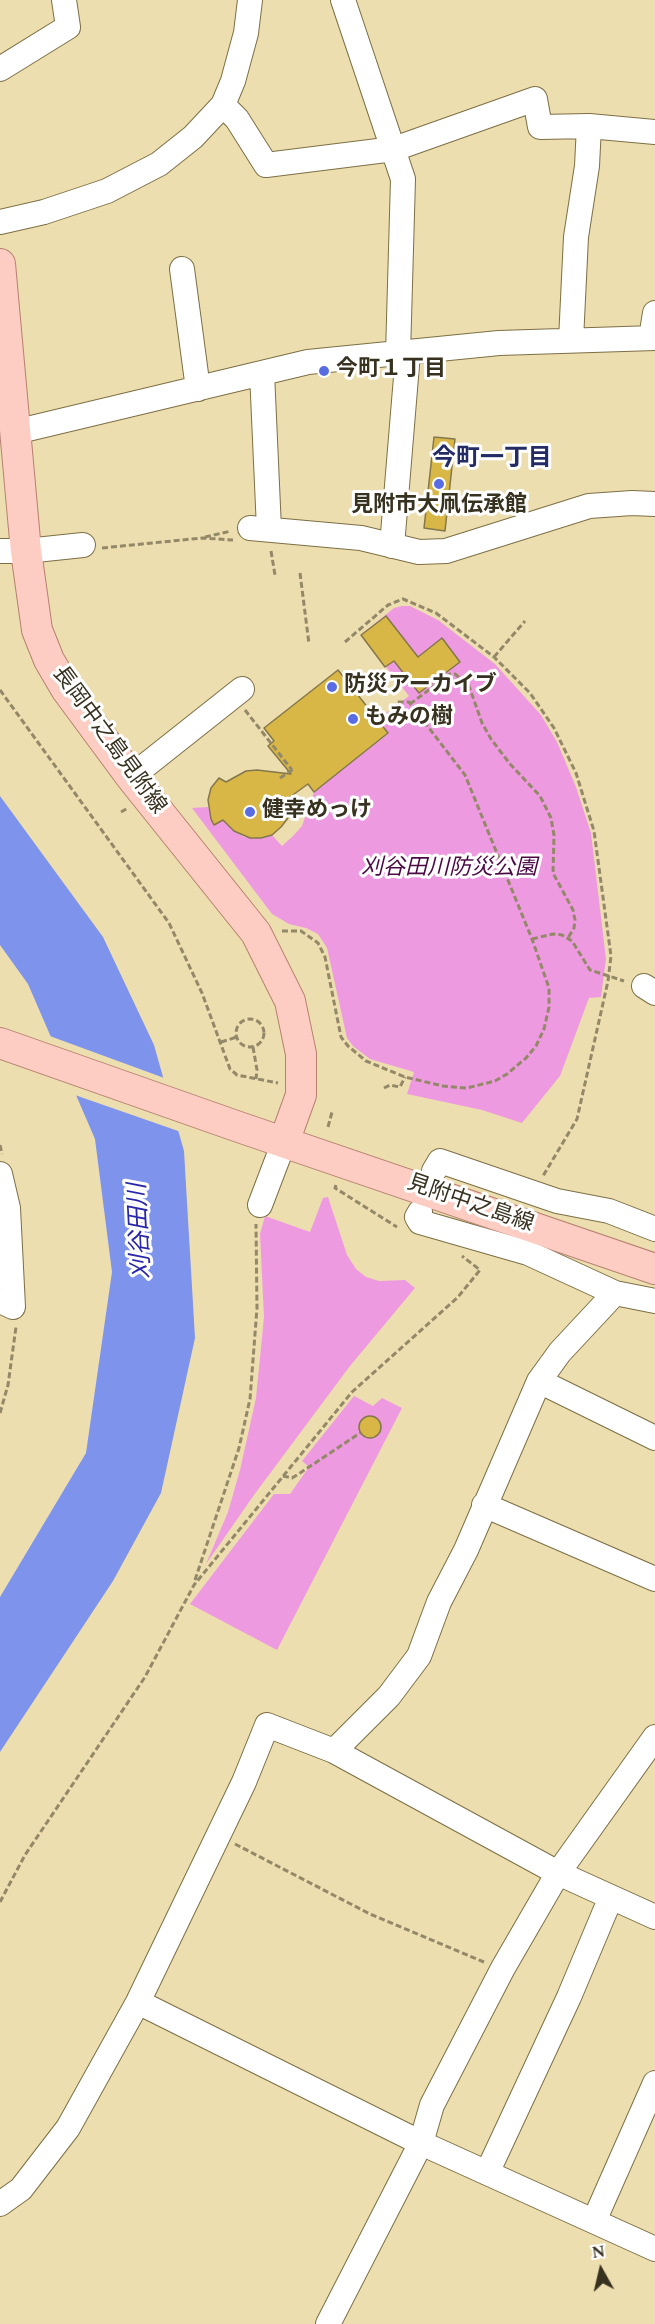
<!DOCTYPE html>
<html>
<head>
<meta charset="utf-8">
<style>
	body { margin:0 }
	#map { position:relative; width:655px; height:2324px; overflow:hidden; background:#eddeb0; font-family:Spectral,serif }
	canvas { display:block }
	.north { position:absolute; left:571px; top:2240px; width:60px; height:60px; -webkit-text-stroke:4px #fff; paint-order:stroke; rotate:352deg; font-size:16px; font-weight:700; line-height:24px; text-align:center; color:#37311f }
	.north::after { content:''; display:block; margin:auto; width:21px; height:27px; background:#37311f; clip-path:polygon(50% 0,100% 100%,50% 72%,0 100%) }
</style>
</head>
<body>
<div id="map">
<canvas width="655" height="2324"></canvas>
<div class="north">N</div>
</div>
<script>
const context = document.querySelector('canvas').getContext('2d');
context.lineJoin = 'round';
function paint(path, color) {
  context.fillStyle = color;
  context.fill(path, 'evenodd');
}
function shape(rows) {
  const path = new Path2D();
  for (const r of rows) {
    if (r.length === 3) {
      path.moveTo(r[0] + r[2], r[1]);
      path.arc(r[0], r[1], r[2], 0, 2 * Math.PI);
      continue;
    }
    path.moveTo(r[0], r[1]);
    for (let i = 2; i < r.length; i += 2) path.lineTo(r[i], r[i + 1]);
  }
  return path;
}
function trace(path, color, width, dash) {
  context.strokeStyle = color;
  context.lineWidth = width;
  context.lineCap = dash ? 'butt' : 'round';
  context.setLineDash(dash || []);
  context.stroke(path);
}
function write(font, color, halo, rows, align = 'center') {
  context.font = font + ' Spectral,"Noto Sans JP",serif';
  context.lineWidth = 6;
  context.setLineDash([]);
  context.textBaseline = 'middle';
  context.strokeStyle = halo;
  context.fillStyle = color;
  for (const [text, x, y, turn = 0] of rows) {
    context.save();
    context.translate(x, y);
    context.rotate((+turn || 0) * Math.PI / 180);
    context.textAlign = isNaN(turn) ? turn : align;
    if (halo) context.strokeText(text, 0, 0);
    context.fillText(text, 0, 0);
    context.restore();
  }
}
const green = shape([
	[402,606,410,606,438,620,495,664,541,715,557,742,576,787,591,833,606,959,601,997,589,998,560,1076,522,1123,482,1110,407,1094,414,1072,370,1059,353,1046,347,1038,327,948,318,934,306,928,289,924,272,914,192,808,208,807,214,825,224,820,234,831,244,837,261,838,272,835,282,846,293,836,302,826,314,792,388,734,381,724,389,719,385,714,409,696,361,635,394,608],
	[328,1197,347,1255,356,1269,366,1277,379,1281,405,1280,415,1288,350,1366,254,1495,206,1564,228,1512,240,1470,256,1398,264,1317,260,1234,265,1216,310,1232,323,1198],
	[354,1396,373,1406,382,1398,402,1408,277,1650,190,1604,274,1494,290,1494,309,1467,302,1461]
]);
const water = shape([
	[0,796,103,937,154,1045,184,1151,195,1338,161,1493,113,1581,0,1752,0,1597,86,1453,112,1272,95,1139,28,984,0,945]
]);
const pier = shape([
	[47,1035,167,1079,181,1132,72,1094]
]);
const building = shape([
	[434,437,455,439,445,531,424,528,434,437],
	[386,616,418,657,442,638,460,662,419,693,394,661,385,667,361,635,386,616],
	[338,670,388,733,314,792,308,784,290,797,288,818,281,827,272,835,261,838,250,838,234,831,223,820,214,825,211,819,208,800,211,788,219,778,226,782,246,771,257,770,291,774,268,746,274,741,264,728,338,670],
	[370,1427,11]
]);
const path = shape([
	[205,537,231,531],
	[102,548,202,538,233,540],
	[271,551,275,575],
	[300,573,309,644],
	[345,642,388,605,403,599,436,613,494,657,530,693,554,728,576,773,594,831,611,956,608,981,577,1119,543,1176],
	[494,657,525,621],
	[0,690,169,923,202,993,230,1069,237,1075,278,1083],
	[410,704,450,674,455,674,469,686,482,723,491,739,510,764,540,796,551,818,554,835,553,873,573,910,575,920,574,928,568,938],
	[245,710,292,770],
	[280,778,295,768],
	[121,812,128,808],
	[282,931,301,931,318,943,325,957,341,1037,348,1046,366,1061,405,1077,443,1086,467,1088,495,1081,507,1074,526,1058,536,1046,544,1029,549,1007,549,988,532,939,465,775,409,702,396,702],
	[532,939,553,934,562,935,572,941,590,970,624,981],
	[250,1033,14],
	[221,1042,237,1037],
	[253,1047,257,1070,256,1079],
	[384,1088,390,1085,400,1087,405,1077],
	[328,1127,332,1112],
	[0,1145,2,1154],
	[336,1185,335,1188,397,1227],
	[0,1413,8,1385,16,1327],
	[283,1476,292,1478,300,1473,360,1433],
	[195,1580,239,1448,250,1399,257,1308,256,1224],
	[235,1844,370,1914,484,1962],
	[0,1902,25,1855,145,1677,194,1585,352,1392,458,1297,480,1270,462,1256]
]);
const minor = shape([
	[343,0,403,179,398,354],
	[0,69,68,27,64,0],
	[223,105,237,119,266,165,394,149,535,99,540,127,589,126,655,132],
	[0,222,44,212,107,191,159,164,193,137,223,105,233,81,246,33,250,0],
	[182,269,198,389],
	[651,338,655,313],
	[571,340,576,237,587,166,589,126],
	[262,373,269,529],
	[15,432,308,362,499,343,655,338],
	[250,528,361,538,419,552,446,551,589,506,632,503,655,504],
	[392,546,408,353],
	[0,551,26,551,83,545],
	[131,777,242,689],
	[644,986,655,993],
	[434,1171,440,1161,557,1201,609,1211,655,1229],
	[0,1174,8,1208,13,1307,0,1301],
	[260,1205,284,1142],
	[420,1212,417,1217,420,1222,528,1253,615,1293,655,1301],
	[539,1381,655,1438],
	[484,1505,655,1579],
	[334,1751,389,1696,419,1656,439,1602,466,1550,539,1381,560,1352,615,1293],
	[138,2002,421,2143,655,2249],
	[487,2173,569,1997,611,1897],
	[0,2204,21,2189,68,2128,138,2002,244,1782,267,1725,334,1751,558,1873,655,1917],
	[594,2221,655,2083],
	[328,2324,421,2143,432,2105,503,1968,558,1873,655,1737]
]);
const major = shape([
	[0,264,26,551,37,630,49,660,66,689,131,777,256,933,290,1001,301,1054,301,1095,284,1142],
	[0,1043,236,1126,655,1269]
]);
const markers = [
	[324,371,6,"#596ce3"],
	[439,484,6,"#596ce3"],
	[332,687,6,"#596ce3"],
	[353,719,6,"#596ce3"],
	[250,812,6,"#596ce3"]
];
const poiNames = [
	["今町１丁目",336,371],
	["見附市大凧伝承館",439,507,"center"],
	["防災アーカイブ",344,687],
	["もみの樹",365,719],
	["健幸めっけ",262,812]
];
const streetNames = [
	["長岡中之島見附線",108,741,54],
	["見附中之島線",470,1205,19]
];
const parkNames = [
	["刈谷田川防災公園",449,870]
];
const neighbourhoodNames = [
	["今町一丁目",492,460]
];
const waterNames = [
	["刈谷田川",142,1231,-93]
];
paint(green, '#ee9ae0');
paint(water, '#7e93ec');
paint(pier, '#eddeb0');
paint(building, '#d8b747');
trace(building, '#84774c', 1.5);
trace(minor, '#7d6f45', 26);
trace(major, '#b68170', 32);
trace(path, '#938868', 3, [6, 3]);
trace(minor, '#fff', 24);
trace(major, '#fdcdc3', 30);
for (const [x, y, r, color] of markers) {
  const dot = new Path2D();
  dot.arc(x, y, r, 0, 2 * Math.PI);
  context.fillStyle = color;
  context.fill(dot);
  trace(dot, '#fff', 2);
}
write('bold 22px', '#37311f', '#fff', poiNames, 'left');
write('22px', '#37311f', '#fff', streetNames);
write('italic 22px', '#4c0a45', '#fff', parkNames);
write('bold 24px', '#232c65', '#fff', neighbourhoodNames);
write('italic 24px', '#2927a8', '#fff', waterNames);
</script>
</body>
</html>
